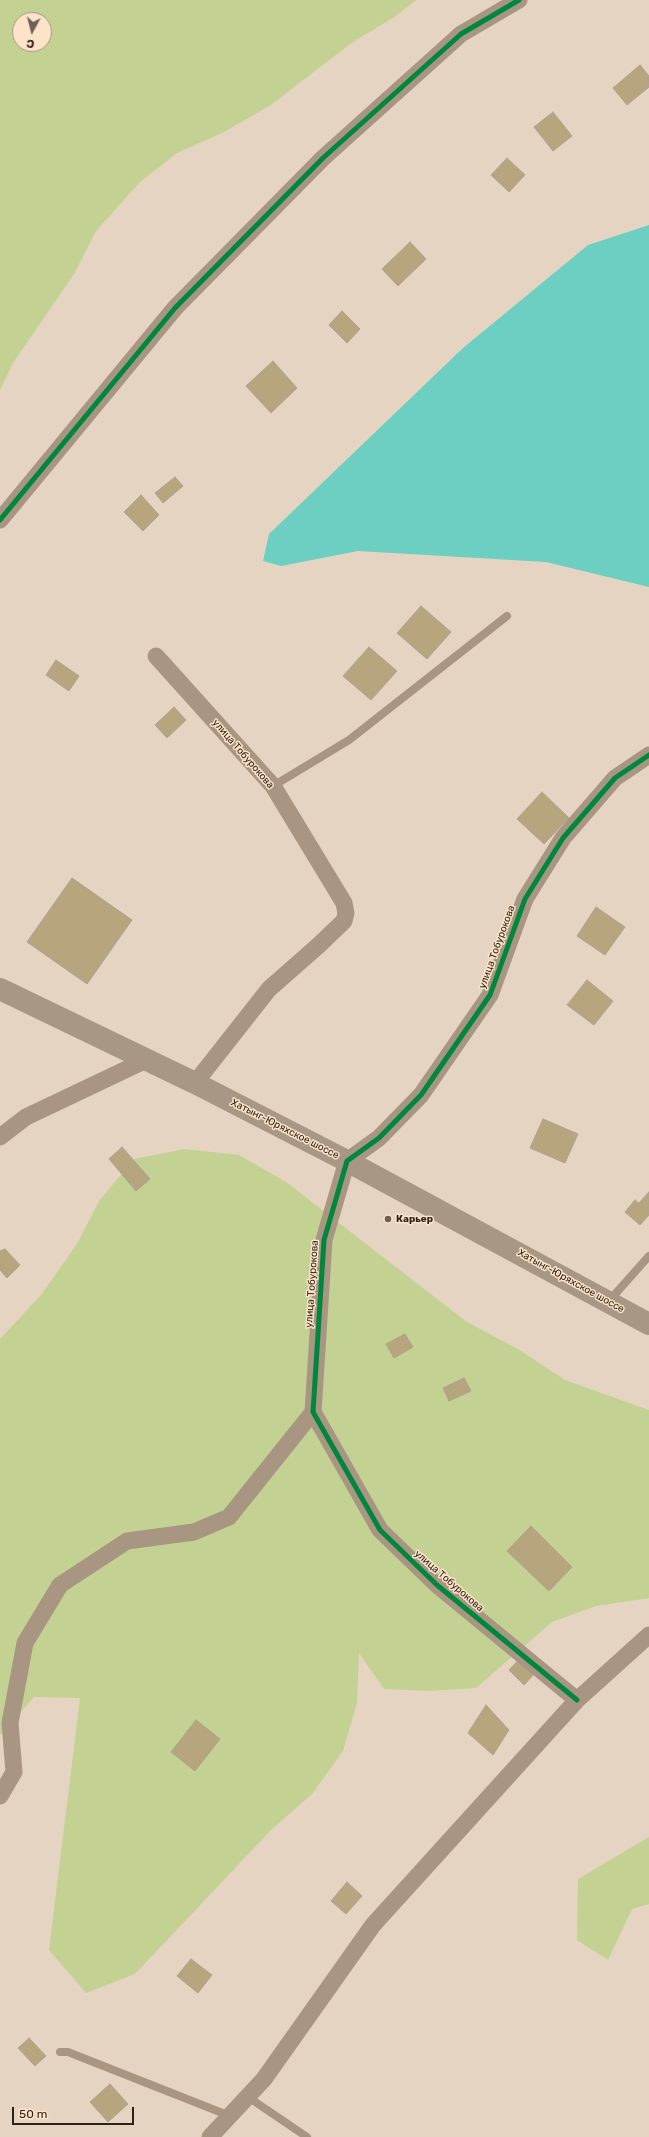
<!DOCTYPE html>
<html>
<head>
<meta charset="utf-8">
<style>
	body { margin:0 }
	#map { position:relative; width:649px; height:2137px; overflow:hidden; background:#e6d4c3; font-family:Rubik,sans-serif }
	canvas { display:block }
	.north { position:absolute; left:12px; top:12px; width:40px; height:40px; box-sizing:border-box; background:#fce3c9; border:1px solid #aa9681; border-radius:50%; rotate:187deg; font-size:11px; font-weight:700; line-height:16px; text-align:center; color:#2e2216 }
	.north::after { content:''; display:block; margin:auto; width:14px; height:18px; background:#6e6053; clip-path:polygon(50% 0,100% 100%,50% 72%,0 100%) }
	.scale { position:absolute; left:12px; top:2107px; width:122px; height:18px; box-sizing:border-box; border:2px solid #2e2216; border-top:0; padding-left:5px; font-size:12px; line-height:14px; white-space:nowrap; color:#2e2216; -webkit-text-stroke:3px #fce3c9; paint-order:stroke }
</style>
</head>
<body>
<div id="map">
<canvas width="649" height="2137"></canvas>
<div class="north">С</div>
<div class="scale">50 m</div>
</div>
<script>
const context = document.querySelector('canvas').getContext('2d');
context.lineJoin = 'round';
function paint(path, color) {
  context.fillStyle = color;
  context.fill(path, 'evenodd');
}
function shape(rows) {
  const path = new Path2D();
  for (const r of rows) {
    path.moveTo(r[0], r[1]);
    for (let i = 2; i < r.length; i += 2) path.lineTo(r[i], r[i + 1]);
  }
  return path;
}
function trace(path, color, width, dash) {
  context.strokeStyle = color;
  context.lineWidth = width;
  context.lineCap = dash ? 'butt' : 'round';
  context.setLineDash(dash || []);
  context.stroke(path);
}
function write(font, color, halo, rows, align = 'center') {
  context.font = font + ' Rubik,sans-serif';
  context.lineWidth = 3;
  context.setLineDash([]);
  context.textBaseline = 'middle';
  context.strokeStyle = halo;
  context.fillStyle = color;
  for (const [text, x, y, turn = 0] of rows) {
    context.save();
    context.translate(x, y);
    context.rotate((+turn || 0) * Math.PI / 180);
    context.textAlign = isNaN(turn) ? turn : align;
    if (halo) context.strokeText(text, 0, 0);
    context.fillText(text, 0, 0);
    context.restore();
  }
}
const green = shape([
	[0,0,416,0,396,16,350,44,271,105,222,133,177,153,140,182,96,231,74,274,13,363,0,390],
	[20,20,44,20,44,44,20,44],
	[185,1149,239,1155,286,1182,467,1322,518,1349,565,1380,649,1410,649,1598,596,1606,552,1622,476,1688,430,1691,384,1689,359,1653,357,1703,343,1751,312,1794,270,1831,135,1974,86,1993,49,1950,80,1698,34,1697,0,1735,0,1339,41,1295,77,1244,99,1201,134,1159],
	[649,1837,649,1904,632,1909,608,1960,577,1940,578,1879]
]);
const water = shape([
	[649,225,649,587,546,562,358,551,281,566,263,561,269,534,463,348,588,245]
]);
const building = shape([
	[640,65,649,76,649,87,627,105,613,88,640,65],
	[553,112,572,136,553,151,534,127,553,112],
	[507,158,525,175,509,192,491,175,507,158],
	[410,242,426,259,398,286,382,269,410,242],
	[342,311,360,329,347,343,329,325,342,311],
	[273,361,297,388,271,413,246,386,273,361],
	[175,477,183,486,163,503,155,493,175,477],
	[141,495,159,515,143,531,124,512,141,495],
	[421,606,451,632,427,659,397,633,421,606],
	[369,647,397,671,371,700,343,676,369,647],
	[56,660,79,676,69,691,46,675,56,660],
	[174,707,186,720,167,738,155,725,174,707],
	[542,792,569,818,544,844,517,819,542,792],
	[72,878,132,920,87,984,27,942,72,878],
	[596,907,625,927,605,955,577,936,596,907],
	[587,980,613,1001,594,1025,567,1005,587,980],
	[543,1119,578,1134,565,1163,530,1148,543,1119],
	[122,1147,150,1179,136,1191,109,1159,122,1147],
	[649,1192,649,1212,639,1203,649,1192],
	[635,1200,649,1212,649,1215,640,1225,625,1212,635,1200],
	[5,1249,20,1265,7,1278,0,1270,0,1251,5,1249],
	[405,1334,413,1347,394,1358,386,1344,405,1334],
	[464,1378,471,1391,449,1401,443,1388,464,1378],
	[531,1526,572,1567,549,1591,507,1551,531,1526],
	[522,1656,537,1671,524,1685,509,1670,522,1656],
	[486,1705,509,1730,493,1755,468,1733,486,1705],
	[196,1720,220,1739,195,1771,171,1752,196,1720],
	[347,1882,362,1896,346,1914,331,1901,347,1882],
	[191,1959,212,1975,198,1993,177,1976,191,1959],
	[29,2038,46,2056,35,2066,18,2048,29,2038],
	[110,2084,128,2104,108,2122,90,2102,110,2084]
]);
const lane = shape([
	[273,786,349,740,507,616],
	[609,1301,649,1256],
	[60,2052,68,2052,230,2116],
	[248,2097,307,2137]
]);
const street = shape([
	[0,520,175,308,323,158,461,34,519,0],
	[156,656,273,786,344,903,346,913,344,921,319,945,269,989,195,1083],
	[0,1137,26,1117,146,1060],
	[577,1700,437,1585,380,1530,313,1412,324,1240,347,1161,379,1138,421,1095,490,995,525,899,563,838,615,778,649,755],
	[0,1796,14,1772,10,1723,25,1643,60,1585,127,1541,194,1532,229,1517,313,1412],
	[210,2137,264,2079,373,1925,577,1700,649,1635]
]);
const secondary = shape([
	[0,989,195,1083,347,1161,649,1324]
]);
const cycleway = shape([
	[0,520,175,308,323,158,461,34,519,0],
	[577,1700,437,1585,380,1530,313,1412,324,1240,347,1161,379,1138,421,1095,490,995,525,899,563,838,615,778,649,755]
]);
const markers = [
	[388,1219,4,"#6e6053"]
];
const streetNames = [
	["улица Тобурокова",243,754,49],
	["улица Тобурокова",497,947,-70],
	["Хатынг-Юряхское шоссе",285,1129,27],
	["Хатынг-Юряхское шоссе",571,1281,29],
	["улица Тобурокова",312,1284,-86],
	["улица Тобурокова",449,1581,41]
];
const poiNames = [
	["Карьер",396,1219]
];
paint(green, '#c3d193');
paint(water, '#6ccfc2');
paint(building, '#b7a57e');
trace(building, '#aea294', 1);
trace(lane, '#a89683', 8);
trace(street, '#a89683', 17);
trace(secondary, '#a79784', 22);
trace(cycleway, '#00873e', 5);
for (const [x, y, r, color] of markers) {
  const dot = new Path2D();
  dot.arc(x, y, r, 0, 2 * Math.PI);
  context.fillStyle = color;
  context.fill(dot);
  trace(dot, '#fce3c9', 1.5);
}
write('10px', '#2e2216', '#fce3c9', streetNames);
write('bold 10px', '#2e2216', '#fce3c9', poiNames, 'left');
</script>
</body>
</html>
